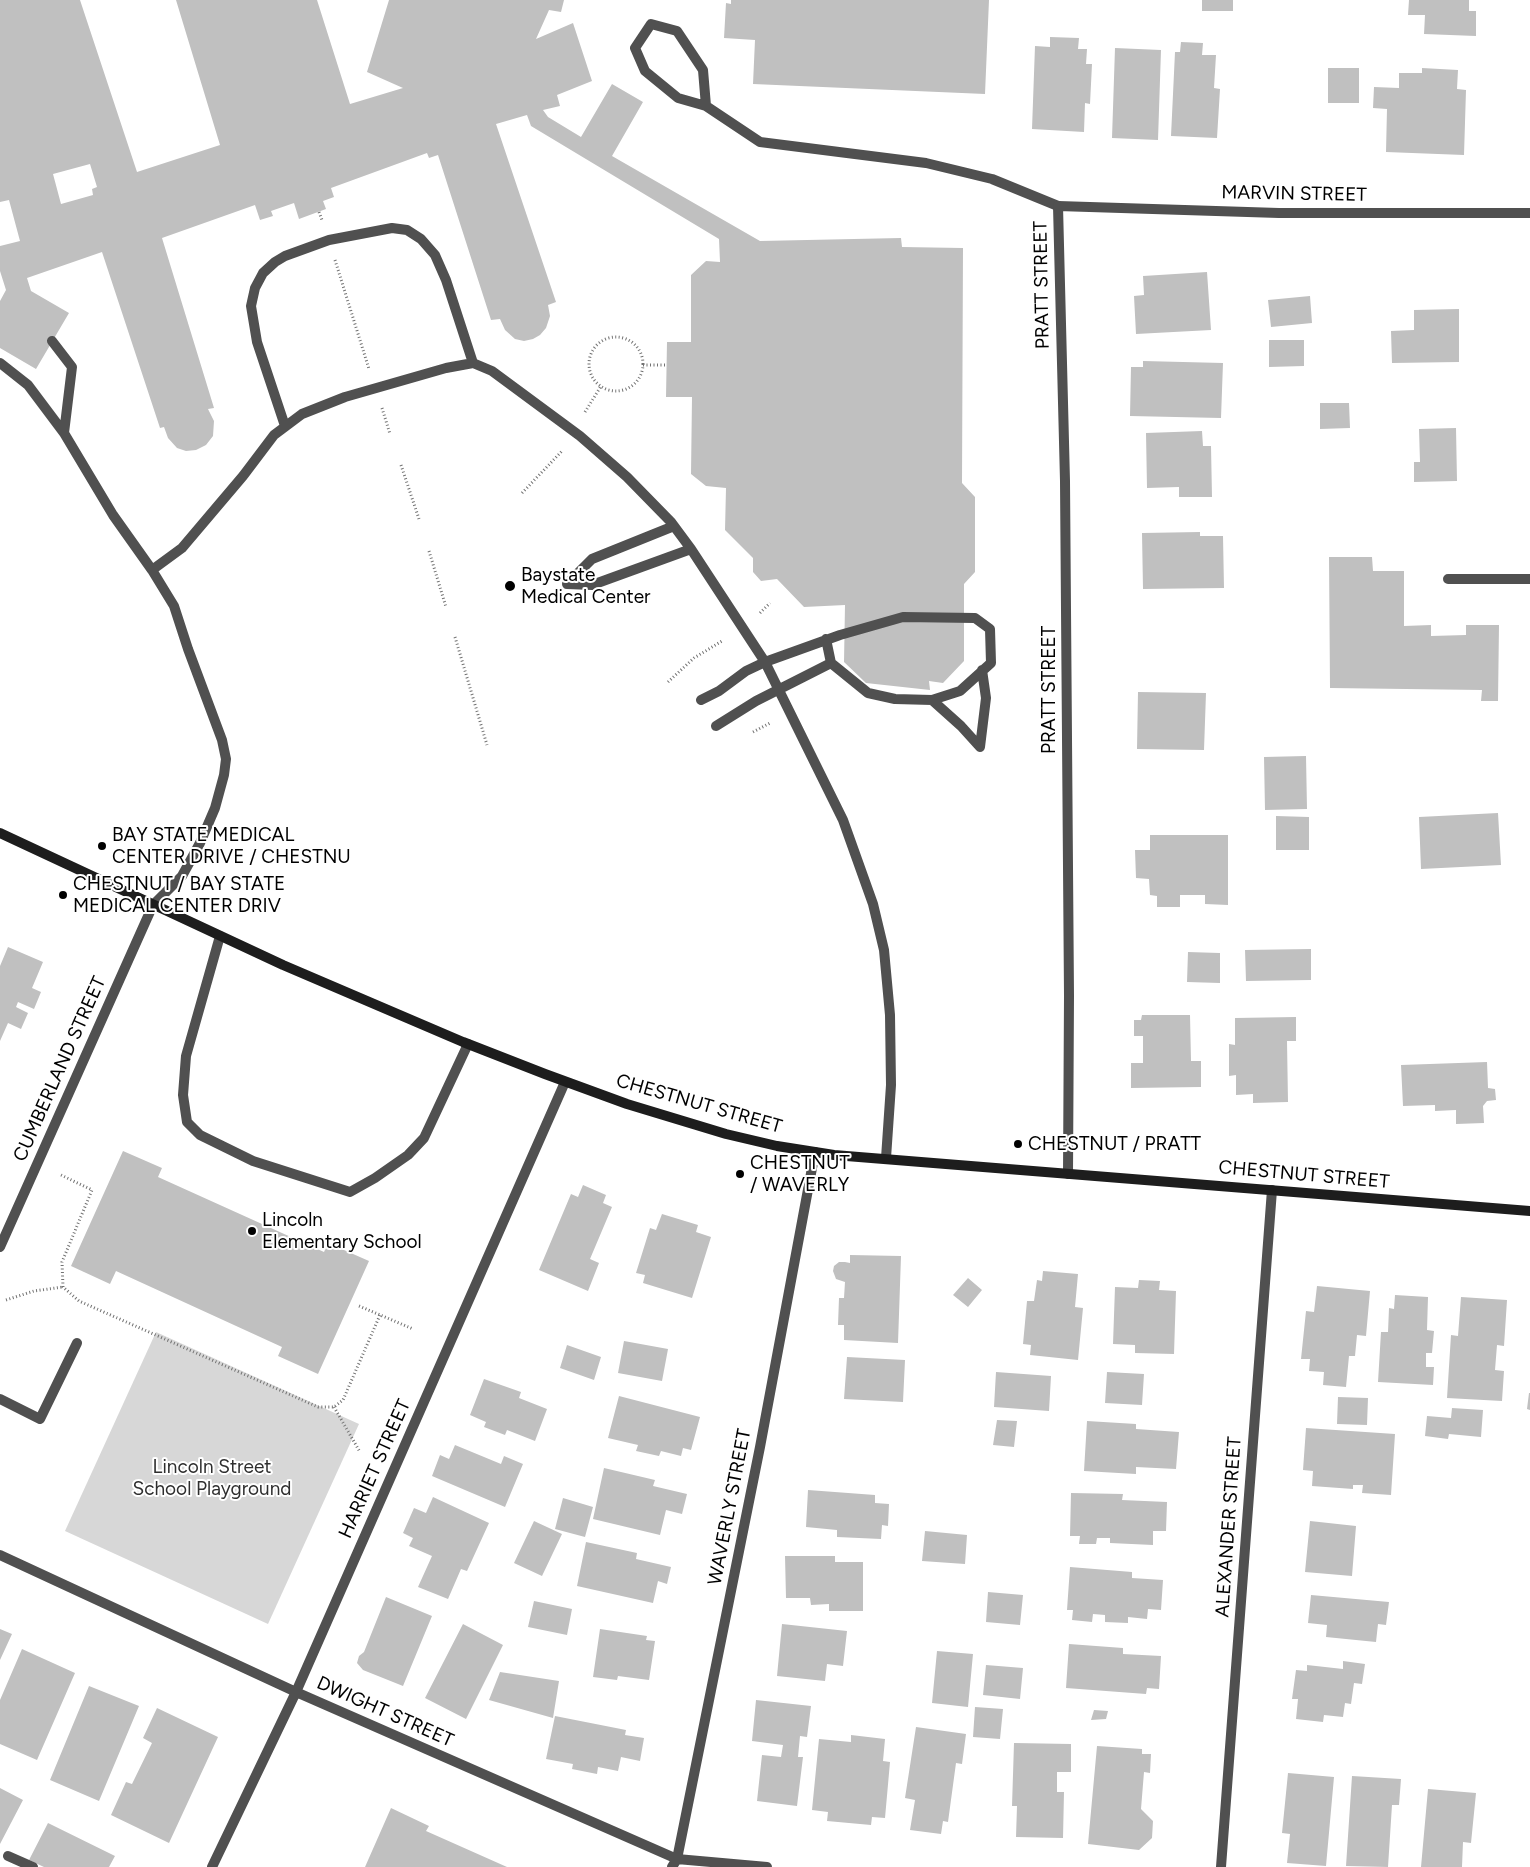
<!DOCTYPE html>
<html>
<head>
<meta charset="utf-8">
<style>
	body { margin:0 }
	canvas { display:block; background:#fff }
</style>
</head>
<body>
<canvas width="1530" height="1867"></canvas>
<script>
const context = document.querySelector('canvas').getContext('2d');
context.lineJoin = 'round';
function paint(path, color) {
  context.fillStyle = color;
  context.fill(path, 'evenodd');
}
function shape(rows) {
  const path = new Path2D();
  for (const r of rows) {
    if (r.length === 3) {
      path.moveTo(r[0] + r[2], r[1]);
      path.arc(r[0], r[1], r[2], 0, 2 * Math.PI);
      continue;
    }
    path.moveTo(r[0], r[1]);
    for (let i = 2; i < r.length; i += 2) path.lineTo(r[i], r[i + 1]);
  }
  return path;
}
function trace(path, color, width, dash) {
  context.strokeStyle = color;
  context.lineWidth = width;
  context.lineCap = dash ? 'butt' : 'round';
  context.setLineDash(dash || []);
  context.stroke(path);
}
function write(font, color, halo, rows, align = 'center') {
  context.font = font + ' Figtree,sans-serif';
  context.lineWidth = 4;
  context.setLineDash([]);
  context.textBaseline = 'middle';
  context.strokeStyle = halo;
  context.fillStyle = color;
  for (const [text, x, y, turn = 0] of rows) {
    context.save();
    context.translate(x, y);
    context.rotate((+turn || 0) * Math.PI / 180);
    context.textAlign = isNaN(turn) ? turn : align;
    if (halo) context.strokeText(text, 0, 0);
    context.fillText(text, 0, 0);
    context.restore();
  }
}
const green = shape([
	[156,1332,359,1424,268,1624,65,1531]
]);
const building = shape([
	[0,0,80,0,137,172,220,145,176,0,317,0,350,104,403,88,367,72,389,0,564,0,561,12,549,10,536,39,573,23,592,81,557,95,560,106,543,110,548,117,581,137,612,84,643,102,612,156,760,241,901,238,902,247,963,248,962,483,975,497,975,572,964,584,964,661,943,683,929,681,930,690,866,683,844,662,845,605,804,607,777,579,761,581,753,572,753,558,725,530,726,488,706,486,691,474,692,397,666,397,667,342,691,342,691,275,706,261,720,262,719,239,531,126,527,115,496,124,556,302,548,305,550,316,546,328,540,335,533,339,524,341,515,339,505,330,500,319,491,320,438,155,429,158,427,153,331,188,334,197,323,201,326,209,299,219,294,203,271,211,273,216,260,220,255,205,162,238,214,408,208,409,214,421,213,436,206,445,196,450,186,451,177,448,168,438,164,427,160,428,102,252,27,278,31,291,69,313,36,369,0,348,0,301,6,290,0,271,0,246,20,241,9,200,0,202],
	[90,164,97,187,92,189,93,195,61,204,53,174],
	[731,0,989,0,985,94,753,84,755,40,724,38,726,3,731,4],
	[1202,0,1233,0,1233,11,1202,11],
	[1409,0,1469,0,1469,11,1476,11,1476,36,1424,34,1425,15,1408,15],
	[1050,37,1079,38,1078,49,1087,49,1086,64,1092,64,1090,104,1085,103,1084,132,1032,129,1035,46,1050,47],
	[1181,42,1203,43,1202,55,1216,55,1214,88,1220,89,1217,138,1171,136,1175,52,1180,52],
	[1115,48,1161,50,1158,140,1112,138],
	[1328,68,1359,68,1359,103,1328,103],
	[1422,68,1458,70,1457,89,1466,90,1464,155,1386,152,1387,109,1373,108,1374,87,1399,88,1399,73,1422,73],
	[1207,272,1211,330,1136,334,1134,296,1144,295,1143,276],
	[1310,296,1312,323,1271,327,1268,300],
	[1459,309,1459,362,1392,363,1391,331,1414,330,1414,310],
	[1269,340,1304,340,1304,366,1269,367],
	[1143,361,1223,363,1221,418,1130,416,1131,367,1143,367],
	[1320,403,1349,403,1350,428,1320,429],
	[1456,428,1457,481,1414,482,1414,462,1420,462,1419,429],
	[1202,431,1203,446,1211,446,1212,497,1179,497,1179,487,1147,488,1146,433],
	[1200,532,1200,536,1223,536,1224,588,1143,589,1142,533],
	[1329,557,1372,557,1373,571,1404,571,1404,626,1431,625,1431,636,1466,635,1466,625,1499,625,1498,701,1481,701,1482,690,1330,688],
	[1138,692,1206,693,1204,750,1137,749],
	[1306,756,1307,809,1265,810,1264,757],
	[1498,813,1501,865,1421,869,1419,817],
	[1276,816,1309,817,1309,850,1276,850],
	[1150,835,1228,835,1228,905,1205,904,1205,895,1180,895,1180,907,1157,907,1157,896,1150,895,1149,879,1136,878,1135,850,1150,850],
	[8,947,43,962,32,988,41,992,34,1009,18,1002,16,1007,28,1013,21,1029,8,1023,0,1041,0,966],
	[1311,949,1311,980,1246,981,1245,950],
	[1188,952,1220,953,1220,983,1187,982],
	[1142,1015,1190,1015,1191,1061,1201,1061,1201,1087,1131,1088,1131,1063,1143,1063,1143,1036,1134,1036,1134,1020,1141,1020],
	[1296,1017,1296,1041,1287,1041,1288,1102,1253,1103,1253,1094,1236,1095,1236,1075,1229,1076,1229,1044,1235,1045,1235,1018],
	[1487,1062,1488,1088,1495,1089,1496,1100,1487,1101,1483,1106,1484,1123,1456,1124,1456,1110,1435,1111,1435,1105,1403,1106,1401,1065],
	[123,1151,162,1168,158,1177,324,1252,328,1243,369,1261,318,1374,278,1356,282,1347,116,1271,110,1284,71,1266],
	[583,1185,606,1195,603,1203,612,1207,590,1259,599,1263,588,1291,539,1270,571,1194,578,1197],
	[662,1214,698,1225,696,1232,711,1237,692,1298,643,1283,645,1275,636,1273,650,1228,656,1230],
	[850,1255,901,1256,898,1343,844,1340,844,1325,838,1325,839,1298,844,1298,845,1282,836,1279,833,1271,834,1266,839,1262,845,1262,850,1263],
	[1043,1271,1078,1274,1075,1307,1083,1308,1078,1360,1030,1355,1031,1345,1023,1344,1027,1301,1034,1301,1037,1280,1042,1281],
	[968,1278,982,1290,968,1307,953,1295],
	[1139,1280,1160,1281,1159,1290,1176,1291,1174,1354,1135,1353,1135,1345,1113,1344,1115,1287,1138,1288],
	[1317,1286,1370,1291,1366,1336,1357,1335,1355,1356,1349,1356,1346,1387,1323,1385,1324,1372,1309,1371,1310,1359,1301,1359,1306,1311,1314,1312],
	[1395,1295,1428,1297,1427,1330,1434,1331,1432,1353,1426,1353,1426,1367,1434,1367,1433,1385,1378,1382,1381,1332,1388,1332,1389,1308,1394,1309],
	[1461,1297,1507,1300,1504,1346,1497,1345,1495,1370,1504,1371,1502,1401,1447,1398,1451,1335,1458,1336],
	[624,1341,668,1349,662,1381,618,1373],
	[567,1345,601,1357,594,1380,560,1368],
	[847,1357,905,1360,903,1402,844,1399],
	[996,1372,1051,1376,1049,1411,994,1407],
	[1107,1372,1144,1374,1142,1405,1105,1403],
	[484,1379,521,1392,519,1398,547,1409,535,1441,507,1430,505,1435,484,1427,486,1422,470,1415],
	[1529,1393,1530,1393,1530,1410,1527,1409],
	[619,1396,700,1417,691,1450,683,1448,681,1456,661,1451,659,1456,636,1451,638,1445,608,1438],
	[1338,1397,1368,1398,1367,1425,1337,1424],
	[1452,1408,1483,1410,1481,1437,1449,1434,1448,1439,1425,1436,1427,1416,1451,1418],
	[997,1420,1017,1421,1014,1447,993,1445],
	[1087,1421,1136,1424,1136,1429,1179,1432,1176,1469,1136,1467,1136,1474,1084,1471],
	[1306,1428,1395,1434,1391,1495,1362,1493,1363,1485,1353,1485,1353,1489,1312,1486,1313,1471,1303,1470],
	[455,1445,501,1464,504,1456,523,1464,505,1507,432,1476,440,1455,449,1459],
	[604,1468,655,1480,653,1486,687,1494,682,1514,666,1510,660,1535,593,1519],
	[808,1490,875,1495,875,1503,889,1504,888,1526,882,1525,881,1539,837,1537,837,1530,806,1527],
	[1071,1493,1123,1494,1122,1500,1167,1502,1166,1531,1153,1531,1153,1545,1110,1543,1110,1538,1097,1538,1096,1544,1079,1544,1080,1536,1070,1536],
	[433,1497,489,1523,467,1571,461,1569,448,1599,418,1587,432,1556,409,1546,413,1538,403,1533,414,1508,426,1513],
	[563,1498,593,1507,585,1537,555,1529],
	[534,1521,562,1534,542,1576,514,1563],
	[1310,1521,1356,1526,1352,1576,1305,1572],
	[925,1531,967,1535,965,1564,922,1561],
	[586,1542,637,1553,636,1559,671,1567,667,1584,658,1581,653,1603,577,1586],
	[785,1556,835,1556,835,1562,863,1562,863,1611,829,1611,829,1604,811,1605,810,1598,786,1598],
	[1070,1567,1132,1572,1132,1578,1163,1580,1161,1610,1148,1609,1147,1619,1128,1617,1128,1623,1105,1622,1105,1615,1093,1614,1092,1622,1072,1620,1073,1610,1067,1610],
	[988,1592,1023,1595,1020,1625,986,1622],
	[1311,1595,1389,1602,1386,1625,1378,1624,1376,1642,1326,1637,1327,1625,1308,1623],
	[386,1597,432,1616,403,1686,363,1670,357,1663,359,1656,364,1652],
	[534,1601,572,1609,567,1635,528,1627],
	[463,1624,503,1645,466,1719,425,1698],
	[782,1624,847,1631,843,1666,827,1664,825,1681,777,1676],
	[0,1629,12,1634,0,1660],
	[600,1629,647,1636,646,1640,655,1641,649,1680,618,1676,617,1680,593,1677],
	[1069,1644,1123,1648,1123,1654,1161,1656,1159,1689,1147,1688,1146,1694,1066,1688],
	[22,1649,75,1673,37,1760,0,1744,0,1700],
	[937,1651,973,1654,968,1707,932,1703],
	[1343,1661,1365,1664,1362,1684,1354,1683,1351,1704,1345,1703,1343,1717,1324,1715,1323,1722,1296,1719,1298,1699,1292,1699,1296,1670,1307,1671,1307,1665,1343,1669],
	[986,1665,1023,1668,1020,1699,983,1695],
	[500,1672,559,1681,553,1718,489,1700],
	[89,1686,139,1706,99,1801,50,1780],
	[756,1700,811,1706,807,1737,800,1736,798,1757,803,1757,797,1806,757,1801,762,1755,781,1757,783,1745,752,1741],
	[975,1707,1003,1709,1000,1739,973,1737],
	[157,1708,218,1737,169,1843,111,1815,126,1782,132,1784,152,1743,143,1738],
	[1094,1710,1108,1711,1106,1719,1091,1720],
	[555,1716,626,1730,625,1735,644,1738,640,1761,621,1757,618,1771,598,1767,597,1774,572,1769,573,1764,546,1759],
	[916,1727,966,1734,962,1764,956,1763,948,1822,943,1821,941,1834,910,1830,915,1800,905,1798],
	[851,1735,885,1739,883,1761,890,1762,885,1818,872,1817,871,1825,827,1821,828,1812,812,1810,819,1739,851,1742],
	[1014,1743,1071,1744,1071,1772,1057,1772,1057,1792,1064,1792,1063,1838,1016,1837,1017,1806,1012,1806],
	[1097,1746,1142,1749,1142,1754,1151,1754,1150,1773,1144,1772,1141,1809,1153,1821,1152,1838,1139,1850,1088,1844],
	[1288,1773,1334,1777,1326,1866,1287,1863,1290,1834,1282,1833],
	[1352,1776,1401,1779,1399,1805,1392,1805,1388,1867,1346,1866],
	[0,1788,23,1800,0,1844],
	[1428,1789,1476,1793,1471,1843,1463,1842,1462,1867,1421,1867],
	[391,1808,429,1826,426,1831,507,1867,365,1867],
	[48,1823,115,1856,109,1867,44,1867,29,1860]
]);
const path = shape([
	[319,212,322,220],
	[335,260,369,369],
	[616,364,27],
	[643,365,666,365],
	[382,408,390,434],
	[585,412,601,386],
	[401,465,419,519],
	[522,493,563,450],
	[429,551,446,607],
	[760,613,770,603],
	[455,637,487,745],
	[668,682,694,658,722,641],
	[753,732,770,723],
	[61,1175,92,1190,62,1262,63,1287,79,1301,318,1407,334,1407,343,1400,380,1315],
	[6,1300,34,1291,63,1287],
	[359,1306,413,1329],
	[334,1407,360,1452]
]);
const lane = shape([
	[706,106,703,70,677,31,651,24,635,48,645,71,678,98,706,106,760,142,926,163,992,179,1058,206],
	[52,341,72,367,64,433],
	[0,363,28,385,64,433,113,515,152,570,174,606,188,649,222,740,226,759,224,775,215,808,200,843,182,876,153,905],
	[285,426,257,342,251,306,255,288,263,273,275,262,285,256,329,240,392,228,407,230,421,239,435,255,446,280,473,363],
	[152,570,182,548,243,476,274,435,302,414,345,397,446,368,473,363,492,371,580,436,627,477,671,522,691,549,765,662,843,820,873,904,884,950,890,1015,891,1085,886,1158],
	[1448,579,1530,579],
	[567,584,592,585,691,549],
	[567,584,592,559,674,526],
	[826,639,831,663],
	[701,700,719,691,746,671,765,662,840,635,903,617,975,618,990,629,991,663,960,691,932,700,895,699,868,693,831,663,756,701,716,726],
	[932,700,961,726,980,747,986,698,982,670],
	[220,936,186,1056,183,1095,187,1122,200,1135,253,1161,350,1192,375,1178,408,1155,424,1138,468,1044],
	[0,1399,40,1419,77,1343],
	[8,1856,33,1867]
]);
const street = shape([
	[1068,1174,1069,996,1065,481,1058,206,1279,213,1530,213],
	[0,1247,153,905],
	[0,1555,296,1692,677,1859,767,1867],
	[212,1867,296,1692,565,1082],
	[672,1867,677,1859,760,1447,815,1152],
	[1221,1867,1272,1190]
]);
const secondary = shape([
	[0,833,283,965,463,1042,545,1074,627,1104,726,1134,777,1146,834,1155,1530,1211]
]);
const markers = [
	[510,586,6,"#000"],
	[102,846,5,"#000"],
	[63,895,5,"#000"],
	[1018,1144,5,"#000"],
	[740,1174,5,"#000"],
	[252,1231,5,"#000"]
];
const streetNames = [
	["MARVIN STREET",1294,194,1],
	["PRATT STREET",1042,285,-91],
	["PRATT STREET",1049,690,-90],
	["CUMBERLAND STREET",60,1069,-66],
	["CHESTNUT STREET",699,1104,16],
	["CHESTNUT STREET",1304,1175,5],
	["HARRIET STREET",375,1469,-66],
	["WAVERLY STREET",730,1507,-79],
	["ALEXANDER STREET",1229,1527,-86],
	["DWIGHT STREET",385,1712,24]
];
const poiNames = [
	["Baystate",521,575],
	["Medical Center",521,597],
	["BAY STATE MEDICAL",112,835],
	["CENTER DRIVE / CHESTNU",112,857],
	["CHESTNUT / BAY STATE",73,884],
	["MEDICAL CENTER DRIV",73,906],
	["CHESTNUT / PRATT",1028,1144],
	["CHESTNUT",750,1163],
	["/ WAVERLY",750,1185],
	["Lincoln",262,1220],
	["Elementary School",262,1242]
];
const parkNames = [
	["Lincoln Street",212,1467],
	["School Playground",212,1489]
];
paint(green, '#d7d7d7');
paint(building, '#c0c0c0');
trace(path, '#727272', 3, [1, 2.5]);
trace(lane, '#505050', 10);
trace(street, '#505050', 10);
trace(secondary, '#1d1d1d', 10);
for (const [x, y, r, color] of markers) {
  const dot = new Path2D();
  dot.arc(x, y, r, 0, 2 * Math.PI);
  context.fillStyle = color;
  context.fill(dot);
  trace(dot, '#fff', 2);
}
write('19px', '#000', '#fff', streetNames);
write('19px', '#000', '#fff', poiNames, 'left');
write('19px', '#2e2e2e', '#fff', parkNames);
</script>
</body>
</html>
